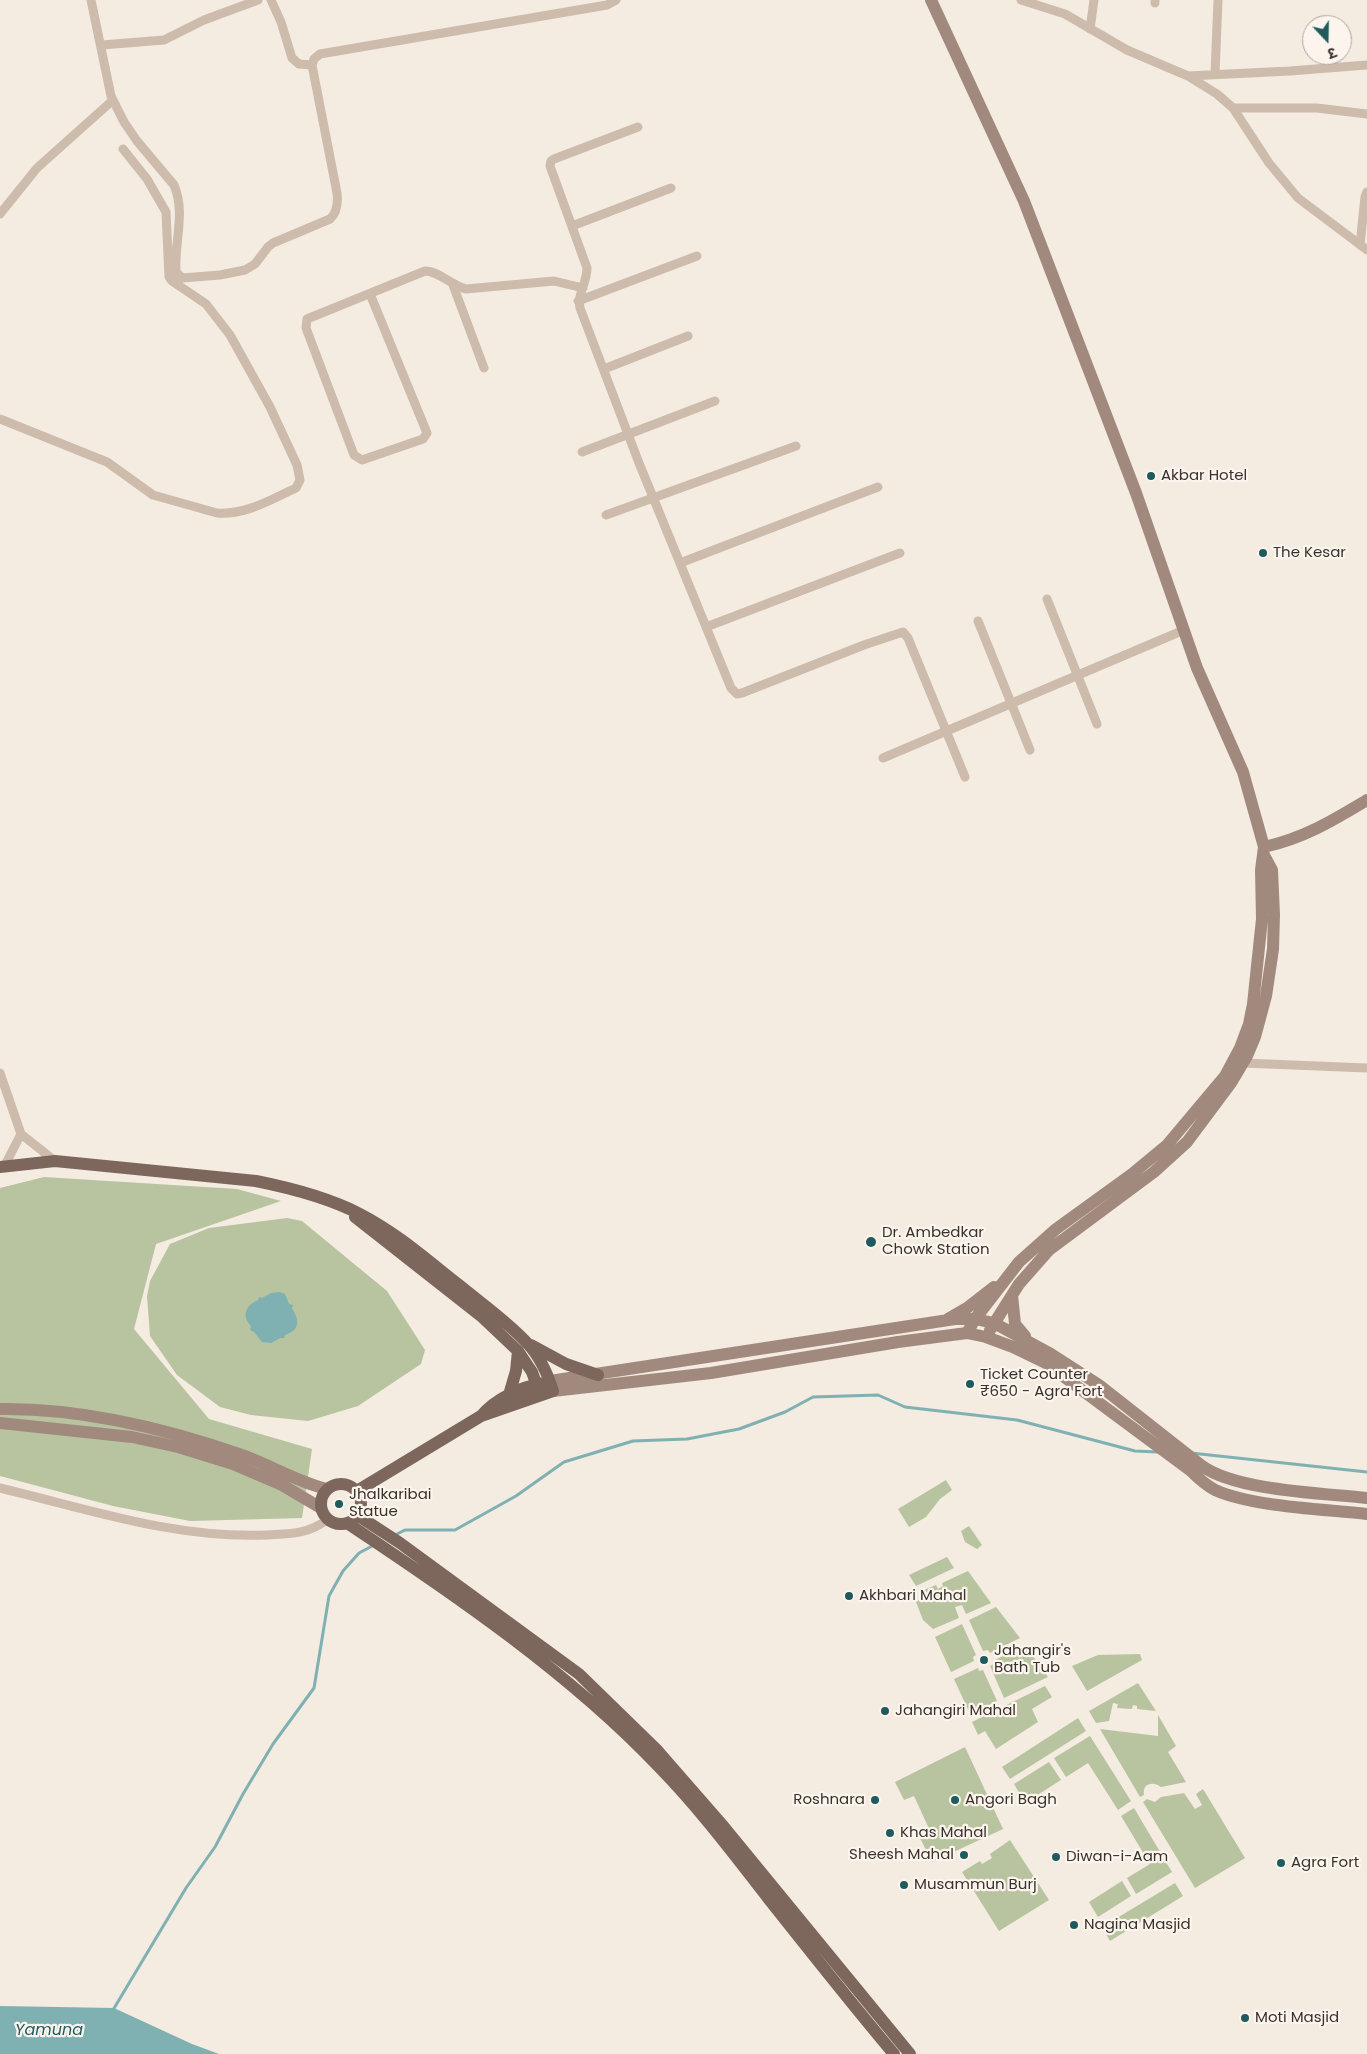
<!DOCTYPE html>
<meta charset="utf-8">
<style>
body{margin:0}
#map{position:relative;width:1367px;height:2054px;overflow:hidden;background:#f4ebe1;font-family:Poppins,"Noto Sans Devanagari",sans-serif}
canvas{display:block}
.north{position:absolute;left:1302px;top:15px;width:50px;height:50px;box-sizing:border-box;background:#fbf5ee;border:1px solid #aea6a0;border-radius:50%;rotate:159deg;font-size:14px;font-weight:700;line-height:20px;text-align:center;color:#3b302b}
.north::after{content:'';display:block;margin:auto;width:18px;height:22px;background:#1f5a5e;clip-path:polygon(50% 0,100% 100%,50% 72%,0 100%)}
</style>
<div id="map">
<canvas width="1367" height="2054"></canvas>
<div class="north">उ</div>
</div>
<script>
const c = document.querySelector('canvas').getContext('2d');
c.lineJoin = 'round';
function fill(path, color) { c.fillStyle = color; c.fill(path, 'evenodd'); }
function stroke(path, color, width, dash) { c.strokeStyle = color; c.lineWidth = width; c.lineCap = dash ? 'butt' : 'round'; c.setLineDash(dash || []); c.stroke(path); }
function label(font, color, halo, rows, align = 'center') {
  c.font = font + ' Poppins,sans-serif'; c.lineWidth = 4.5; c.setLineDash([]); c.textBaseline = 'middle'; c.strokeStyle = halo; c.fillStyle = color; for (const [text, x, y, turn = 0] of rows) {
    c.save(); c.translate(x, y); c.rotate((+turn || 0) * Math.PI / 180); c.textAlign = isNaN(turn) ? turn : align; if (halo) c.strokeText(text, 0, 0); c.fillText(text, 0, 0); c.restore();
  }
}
fill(new Path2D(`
 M44 1177 237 1189 281 1201 156 1244 134 1329 209 1419 312 1449 302 1518 190 1521 113 1506 0 1476V1188Z
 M287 1218 302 1221 387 1291 425 1350 421 1364 358 1406 308 1421 251 1415 220 1407 177 1375 150 1336 147 1296 150 1281 170 1244 209 1228Z
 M946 1480 952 1490 940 1499 926 1517 909 1527 898 1509Z
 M969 1526 982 1545 977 1549 965 1542 961 1531Z
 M947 1557 954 1568 916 1586 909 1575Z
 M968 1571 991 1603 966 1614 962 1605 955 1607 959 1618 933 1629 923 1620 916 1602 921 1599 919 1592 936 1585 938 1589 943 1586 942 1583Z
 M996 1607 1020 1638 990 1653 988 1650 983 1651 969 1620Z
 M962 1624 976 1655 973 1657 974 1661 951 1672 935 1637Z
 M1025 1645 1048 1677 1004 1698 990 1666 994 1664 993 1661Z
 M1140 1654 1142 1660 1087 1691 1072 1666 1098 1655Z
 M978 1668 979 1671 983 1670 997 1701 970 1714 954 1679Z
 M1138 1683 1156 1711 1137 1709V1706L1133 1705 1132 1709 1117 1708 1118 1704 1113 1703 1109 1721 1096 1723 1089 1711Z
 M1045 1686 1052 1697 1032 1709 1038 1722 996 1749 985 1731 978 1735 972 1722Z
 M1158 1715 1176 1746 1168 1752 1186 1782 1161 1787C1153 1781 1142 1783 1144 1795L1140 1797 1100 1729 1158 1736Z
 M1078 1718 1086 1731 1010 1779 1002 1767Z
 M1090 1736 1131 1801 1118 1810 1088 1763 1066 1777 1054 1758Z
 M965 1747 1003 1829 932 1862 920 1838 931 1833 914 1796 904 1800 895 1782Z
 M1049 1762 1061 1780 1025 1803 1014 1784Z
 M1203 1789 1245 1858 1195 1888 1143 1802 1147 1799 1155 1802 1161 1797 1184 1793 1195 1809 1202 1805 1196 1794Z
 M1134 1808 1172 1872 1136 1894 1127 1878 1150 1864 1121 1816Z
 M1010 1840 1049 1900 999 1931 962 1872 980 1861 982 1864 992 1858 990 1854Z
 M1122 1881 1131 1896 1098 1917 1089 1902Z
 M1175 1883 1183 1896 1110 1941 1102 1927Z`), '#b8c4a0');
fill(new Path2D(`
 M280 1292 285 1294 289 1304 293 1305 292 1309C300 1320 300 1330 285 1335L284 1338H280L271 1343 262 1342 254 1332 250 1330 251 1326C241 1316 246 1305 258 1300L259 1297 262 1298 271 1293Z
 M0 2006 114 2008 192 2044 219 2054H0Z`), '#7fb0b2');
stroke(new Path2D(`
 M1191 1453 1367 1472
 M393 1536 405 1530H455L516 1496 564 1462 633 1441 687 1439 739 1429 785 1412 813 1397 878 1395 905 1407 1017 1420 1135 1451 1157 1452
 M113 2010 186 1888 215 1847 243 1794 273 1744 314 1688 329 1596 343 1571 359 1553 374 1545`), '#7fb0b2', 3);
stroke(new Path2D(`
 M91 0 111 96 124 122 137 141 174 185C186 213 174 242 176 272L182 278 220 275 245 270 255 264 268 247 273 243 330 219C337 213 338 202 337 193L312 65 314 59 320 54 607 5 616 0
 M271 0 281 22 292 58 299 64 312 65
 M1021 0 1065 14 1127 50 1188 76 1217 94 1233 108 1269 163 1298 198 1367 250
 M1155 3V0
 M1090 29 1094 0
 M102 45 164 40 204 20 258 0
 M1215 74 1218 0
 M1188 76 1290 71 1367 65
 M1233 108H1317L1367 114
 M638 127 554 159 551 161 550 166 587 268C587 283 577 294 580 308L639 463 731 688 737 694 742 693 864 645 903 632 908 638 965 777
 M0 214 37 168 113 100
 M572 226 671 188
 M1360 245 1365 197 1367 192
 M453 285 484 368
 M370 294 427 433 423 439 362 460 354 455 306 328 307 319 425 271C439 271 452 286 466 289L554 281 583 288
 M578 301 697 256
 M604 369 688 336
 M0 419 107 462 153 495 217 513C246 515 270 500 296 488L300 480 297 465 270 407 230 335 206 304 172 281 169 277 166 212 147 179 123 149
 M582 452 715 401
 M606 515 796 446
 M680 563 878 487
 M1047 599 1097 724
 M978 621 1030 750
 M706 627 900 553
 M883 758 1184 630
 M1243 1063 1367 1068
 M0 1073 21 1134 55 1161
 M5 1165 21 1134
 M0 1488C88 1509 175 1539 267 1535 290 1534 309 1534 328 1519`), '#cdbbac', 9);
stroke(new Path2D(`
 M931 0 1024 201 1136 493 1197 668 1243 772 1264 847 1261 870 1262 919 1253 1004 1249 1024 1240 1048 1225 1076 1167 1145 1132 1174 1056 1229 1019 1262 975 1319 967 1333
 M1264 847C1304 838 1332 821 1367 800
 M1012 1295 1015 1324 1025 1336
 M948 1319 967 1308 994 1287
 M990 1330 1019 1284 1049 1250 1154 1172 1187 1142 1231 1083 1247 1056 1255 1037 1266 996 1273 949 1274 915 1272 870 1264 855
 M550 1381 955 1319H975L994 1323 1051 1354 1099 1385 1202 1466C1237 1491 1323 1493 1367 1498
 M553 1391 711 1373 898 1342 967 1333 986 1337 1013 1347 1044 1362 1191 1471C1198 1478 1206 1485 1215 1490 1253 1507 1324 1509 1367 1514
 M0 1409C79 1408 164 1428 239 1454 269 1464 296 1482 327 1489
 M0 1423 132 1437 178 1447 233 1464 282 1485 321 1508`), '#a18a7d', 12);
stroke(new Path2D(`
 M0 1167 55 1161 256 1181C291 1188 327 1197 360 1214 397 1233 427 1260 459 1285 482 1304 508 1322 528 1344 540 1357 548 1375 553 1391L481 1416 357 1491
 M355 1217 481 1316 518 1351 532 1372 540 1394
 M531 1345 566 1364 598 1375
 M509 1395 516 1371 518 1351
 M481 1416C496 1398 521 1387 544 1383
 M321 1504a20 20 0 1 1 40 0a20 20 0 1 1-40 0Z
 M357 1515 400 1543 579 1674 656 1749 724 1827 910 2054
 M347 1523C454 1594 571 1674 659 1767 699 1808 733 1853 768 1898 810 1951 851 2003 894 2054`), '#7d675c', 12);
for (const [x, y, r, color] of [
 [1151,476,5,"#1f5a5e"],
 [1263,553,5,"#1f5a5e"],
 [871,1242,6,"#1f5a5e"],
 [970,1384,5,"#1f5a5e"],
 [339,1504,5,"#1f5a5e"],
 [849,1596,5,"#1f5a5e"],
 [984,1660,5,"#1f5a5e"],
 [885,1711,5,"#1f5a5e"],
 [875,1800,5,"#1f5a5e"],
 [955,1800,5,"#1f5a5e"],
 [890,1833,5,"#1f5a5e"],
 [964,1855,5,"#1f5a5e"],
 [1056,1857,5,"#1f5a5e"],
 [1281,1863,5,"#1f5a5e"],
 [904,1885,5,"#1f5a5e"],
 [1074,1925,5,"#1f5a5e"],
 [1245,2018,5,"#1f5a5e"]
]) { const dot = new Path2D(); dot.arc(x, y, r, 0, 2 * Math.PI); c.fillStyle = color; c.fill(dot); stroke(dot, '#fbf5ee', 2); }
label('15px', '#3b302b', '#fbf5ee', [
 ["Akbar Hotel",1161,476],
 ["The Kesar",1273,553],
 ["Dr. Ambedkar",882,1233],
 ["Chowk Station",882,1250],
 ["Ticket Counter",980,1375],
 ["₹650 - Agra Fort",980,1392],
 ["Jhalkaribai",349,1495],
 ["Statue",349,1512],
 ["Akhbari Mahal",859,1596],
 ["Jahangir's",994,1651],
 ["Bath Tub",994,1668],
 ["Jahangiri Mahal",895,1711],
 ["Roshnara",865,1800,"right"],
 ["Angori Bagh",965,1800],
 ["Khas Mahal",900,1833],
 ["Sheesh Mahal",954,1855,"right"],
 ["Diwan-i-Aam",1066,1857],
 ["Agra Fort",1291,1863],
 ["Musammun Burj",914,1885],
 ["Nagina Masjid",1084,1925],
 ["Moti Masjid",1255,2018]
], 'left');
label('italic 16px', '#1f5a5e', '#fbf5ee', [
 ["Yamuna",49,2031]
]);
</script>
